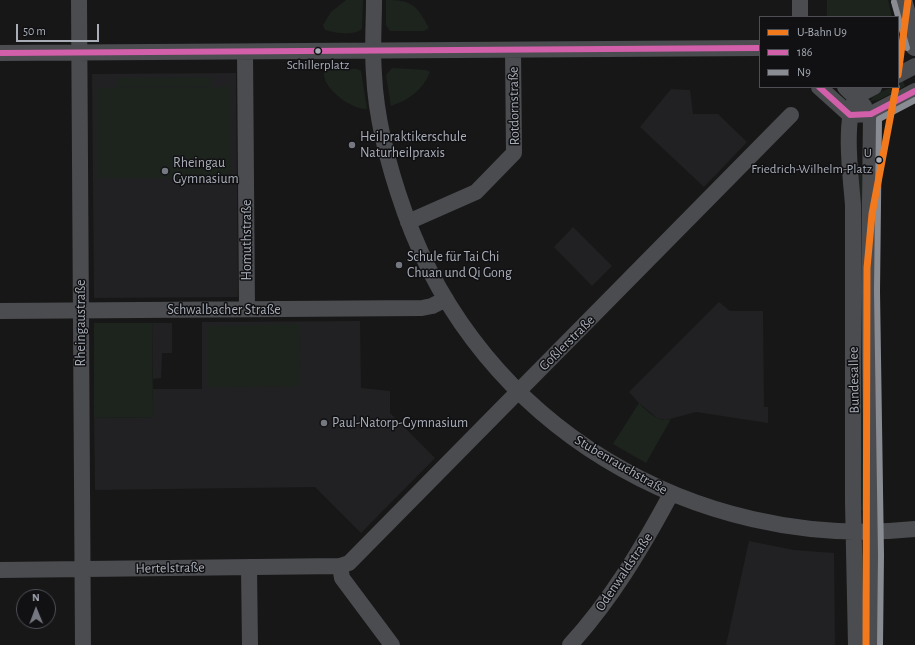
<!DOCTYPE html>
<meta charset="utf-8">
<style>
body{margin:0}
#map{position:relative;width:915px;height:645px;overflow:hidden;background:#171717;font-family:"Alegreya Sans",sans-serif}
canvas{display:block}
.legend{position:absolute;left:759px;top:16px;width:140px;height:72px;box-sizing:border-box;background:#111113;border:1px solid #4d4f55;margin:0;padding:5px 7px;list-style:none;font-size:12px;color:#a8adb8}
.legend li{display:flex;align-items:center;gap:8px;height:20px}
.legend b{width:20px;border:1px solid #4d4f55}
.north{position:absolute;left:16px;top:589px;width:40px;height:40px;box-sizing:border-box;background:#111113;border:1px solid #4d4f55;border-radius:50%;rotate:359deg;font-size:11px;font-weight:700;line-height:16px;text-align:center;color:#a8adb8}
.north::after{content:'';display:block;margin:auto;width:14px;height:18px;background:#757880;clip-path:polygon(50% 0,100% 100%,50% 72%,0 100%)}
.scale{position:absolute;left:16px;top:24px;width:83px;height:18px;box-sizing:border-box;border:2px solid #a8adb8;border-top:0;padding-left:5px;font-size:12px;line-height:14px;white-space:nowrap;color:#a8adb8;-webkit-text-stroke:3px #111113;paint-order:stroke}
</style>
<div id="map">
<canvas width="915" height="645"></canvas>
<ul class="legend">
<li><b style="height:5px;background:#f3791d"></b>U-Bahn U9</li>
<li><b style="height:5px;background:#d25fa9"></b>186</li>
<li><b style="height:5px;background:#8a8c93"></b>N9</li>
</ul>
<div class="north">N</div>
<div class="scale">50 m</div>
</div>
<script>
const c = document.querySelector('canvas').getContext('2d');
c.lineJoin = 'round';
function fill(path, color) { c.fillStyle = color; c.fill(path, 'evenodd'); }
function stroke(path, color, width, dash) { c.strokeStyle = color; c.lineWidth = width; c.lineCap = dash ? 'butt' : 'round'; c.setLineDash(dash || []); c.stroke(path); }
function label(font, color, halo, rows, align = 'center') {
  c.font = font + ' "Alegreya Sans",sans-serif'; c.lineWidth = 3; c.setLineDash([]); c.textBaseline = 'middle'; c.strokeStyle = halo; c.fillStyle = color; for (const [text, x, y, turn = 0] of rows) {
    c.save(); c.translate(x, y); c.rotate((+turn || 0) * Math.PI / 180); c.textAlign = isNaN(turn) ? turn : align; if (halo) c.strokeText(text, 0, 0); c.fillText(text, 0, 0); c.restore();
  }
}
fill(new Path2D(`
 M236 73 238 297 94 298 92 74Z
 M671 89 690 90 693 114H718L747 142 704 187 640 127Z
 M573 227 612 266 592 286 554 247Z
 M719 302 730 311H763L764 407H768V423L696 412 666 420 657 418 639 403 629 392Z
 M360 321 361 388 390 391V413L435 458 361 533 315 487 95 490 94 418 153 417V389H202V322Z
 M152 323H172V353H162L161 378 153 379Z
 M749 541 794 550 834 553 835 645H726Z`), '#212123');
fill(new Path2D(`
 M346 0H363L362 29C354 36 335 33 325 30L323 25 331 12Z
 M386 0C411 0 417 5 429 28L424 31H390L386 25Z
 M827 0H888L892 17H825L827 15Z
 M392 68 426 70 430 72C423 90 409 100 391 106L386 75Z
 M341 69H357L361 71 367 109C352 110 321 88 324 71Z
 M210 77 211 86 117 87V78Z
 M903 81 905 86 879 100 870 101C873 94 890 87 898 87V83Z
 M229 87 230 178H98V88Z
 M860 170 862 172 864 445 867 510H859L857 172Z
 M94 323H152L153 417 94 418Z
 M299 324 300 386 207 387V326Z
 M639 403C648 412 658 423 671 419L646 463 613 444Z
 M859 555H867L866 645H861Z`), '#1d241e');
stroke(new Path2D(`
 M79 0 83 645
 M374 0C374 24 372 50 374 74 376 119 390 171 405 213 480 425 694 552 915 529
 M800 0V17
 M245 52 247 309
 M0 53 760 48
 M898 75 915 66
 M819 87 850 115 871 114 915 91
 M845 87 864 106
 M871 114 869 291 873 555 872 645
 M408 222 476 192 514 153 513 50
 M0 311 422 308 432 306 446 299
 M340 566 342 578 392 645
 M249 567 250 645
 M0 570 340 566 349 563 791 115
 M570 645C611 600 642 548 671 494
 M856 645 853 502V205C851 179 843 120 856 98 859 94 869 90 874 87`), '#4b4c50', 16);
stroke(new Path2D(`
 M902 0 915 46`), '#4d4f52', 20);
stroke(new Path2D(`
 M0 53 760 48
 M819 87 850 115 871 114 915 91`), '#d25fa9', 6);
stroke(new Path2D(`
 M894 2 907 48
 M880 645 881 555 877 291 879 119 915 100`), '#8a8c93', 6);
stroke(new Path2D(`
 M898 75 908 0
 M866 645 867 268 872 214 896 87`), '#f3791d', 7);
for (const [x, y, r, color] of [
 [318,51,3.5,"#a8adb8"],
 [352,145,4,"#757880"],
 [879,160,3.5,"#a8adb8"],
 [165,171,4,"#757880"],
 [399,265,4,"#757880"],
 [324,423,4,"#757880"]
]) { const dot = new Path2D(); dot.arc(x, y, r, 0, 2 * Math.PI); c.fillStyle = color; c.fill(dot); stroke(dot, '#111113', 1.5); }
label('13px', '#a8adb8', '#111113', [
 ["Schillerplatz",318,65],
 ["U",872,153,"right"],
 ["Friedrich-Wilhelm-Platz",872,169,"right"]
]);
label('14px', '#a8adb8', '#111113', [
 ["Rotdornstraße",514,106,-91],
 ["Homuthstraße",247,240,-90],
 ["Schwalbacher Straße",224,310],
 ["Rheingaustraße",81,323,-90],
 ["Goßlerstraße",567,343,-45],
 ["Bundesallee",854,380,-91],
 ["Stubenrauchstraße",621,465,30],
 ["Hertelstraße",170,568,-1],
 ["Odenwaldstraße",624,572,-56]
]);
label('14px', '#a8adb8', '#111113', [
 ["Heilpraktikerschule",360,137],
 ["Naturheilpraxis",360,153],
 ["Rheingau",173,163],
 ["Gymnasium",173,179],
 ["Schule für Tai Chi",407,257],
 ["Chuan und Qi Gong",407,273],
 ["Paul-Natorp-Gymnasium",332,423]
], 'left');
</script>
